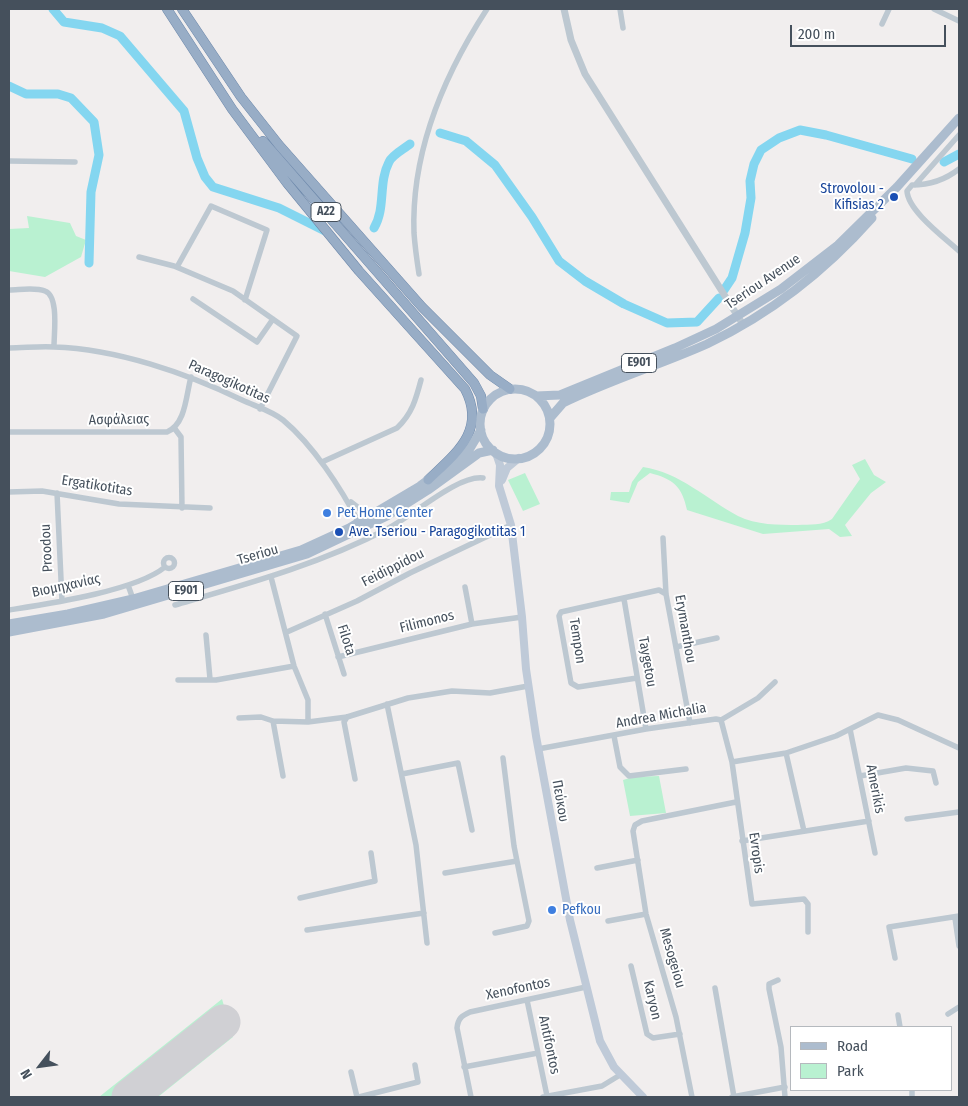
<!DOCTYPE html>
<meta charset="utf-8">
<style>
body{margin:0}
#map{position:relative;width:968px;height:1106px;overflow:hidden;background:#f1eeee;font-family:"Fira Sans Condensed",sans-serif}
canvas{display:block}
.frame{position:absolute;inset:0;border:10px solid #45505c;pointer-events:none}
.legend{position:absolute;left:790px;top:1026px;width:162px;height:65px;box-sizing:border-box;background:#fff;border:1px solid #b5b9be;margin:0;padding:6px 9px;list-style:none;font-size:15px;color:#45505c}
.legend li{display:flex;align-items:center;gap:10px;height:25px}
.legend b{width:25px;border:1px solid #b5b9be}
.north{position:absolute;left:15px;top:1041px;width:50px;height:50px;-webkit-text-stroke:4px #fff;paint-order:stroke;rotate:240deg;font-size:14px;font-weight:700;line-height:20px;text-align:center;color:#45505c}
.north::after{content:'';display:block;margin:auto;width:18px;height:22px;background:#45505c;clip-path:polygon(50% 0,100% 100%,50% 72%,0 100%)}
.scale{position:absolute;left:790px;top:25px;width:156px;height:22px;box-sizing:border-box;border:2px solid #45505c;border-top:0;padding-left:6px;font-size:15px;line-height:18px;white-space:nowrap;color:#45505c;-webkit-text-stroke:4px #fff;paint-order:stroke}
</style>
<div id="map">
<canvas width="968" height="1106"></canvas>
<div class="frame"></div>
<ul class="legend">
<li><b style="height:6px;background:#acbcce"></b>Road</li>
<li><b style="height:14px;background:#b9f1d1"></b>Park</li>
</ul>
<div class="north">N</div>
<div class="scale">200 m</div>
</div>
<script>
const c = document.querySelector('canvas').getContext('2d');
c.lineJoin = 'round';
function fill(path, color) { c.fillStyle = color; c.fill(path, 'evenodd'); }
function stroke(path, color, width, dash) { c.strokeStyle = color; c.lineWidth = width; c.lineCap = dash ? 'butt' : 'round'; c.setLineDash(dash || []); c.stroke(path); }
function label(font, color, halo, rows, align = 'center') {
  c.font = font + ' "Fira Sans Condensed",sans-serif'; c.lineWidth = 4; c.setLineDash([]); c.textBaseline = 'middle'; c.strokeStyle = halo; c.fillStyle = color; for (const [text, x, y, turn = 0] of rows) {
    c.save(); c.translate(x, y); c.rotate((+turn || 0) * Math.PI / 180); c.textAlign = isNaN(turn) ? turn : align; if (halo) c.strokeText(text, 0, 0); c.fillText(text, 0, 0); c.restore();
  }
}
fill(new Path2D(`
 M27 216 70 223 76 236 86 240 81 257 45 277 9 271V229L29 228Z
 M865 459 874 475 886 482 871 493 845 525 852 536 840 537 829 529 763 534 687 510C682 486 673 479 650 473L638 482 629 503 610 500 611 492H629L632 482 643 467C679 472 708 500 738 516 756 525 779 525 798 525 810 524 822 526 832 519L860 479 852 465Z
 M525 473 540 504 523 511 508 480Z
 M659 776 666 813 630 816 623 780 633 777Z
 M222 999 233 1037 158 1097H143L229 1029 222 1010 113 1097H99Z`), '#b9f1d1');
stroke(new Path2D(`
 M53 9 64 22 102 28 120 36 184 111 197 158 205 177 213 187 279 208 327 232
 M9 86 26 94H58L71 98 94 122 99 155 91 192 89 263
 M440 133 466 141 495 165 532 217 559 261 585 281 624 304 667 323 697 322 719 298
 M944 162 959 154
 M374 228C386 208 378 183 389 162 392 155 404 149 410 144
 M724 290 732 278 745 233 751 198 750 181 754 164 761 150 779 138 800 130 826 135 912 159`), '#84d6f0', 9);
stroke(new Path2D(`
 M129 1097 223 1022`), '#d0d0d4', 35);
const trunk = new Path2D(`
 M167 9 232 109 287 183 359 271 465 389C487 431 455 454 428 480
 M182 9 241 97 279 145 422 307 490 375 510 389
 M263 141 474 383 481 396 483 409`);
stroke(trunk, '#6e89ab', 10);
stroke(new Path2D(`
 M620 9 623 28
 M934 9 959 21
 M882 24 889 9
 M9 161 75 162
 M959 169C945 180 929 185 912 185L907 191C908 211 945 238 959 251
 M915 185 959 135
 M139 257 174 266 233 291 297 336 260 409
 M177 267 211 206 267 230 245 300
 M419 274C417 261 415 247 414 233 411 152 444 75 487 9
 M9 290C19 290 35 287 45 291 59 296 54 333 54 346
 M193 299 257 342 273 319
 M9 348C24 348 39 346 54 347 117 349 186 373 242 400 255 406 272 411 283 420 313 445 341 488 359 523
 M175 429 181 437 182 508
 M9 432H167C186 424 186 395 191 377
 M322 462 397 428C412 414 416 399 421 380
 M9 492 42 491 119 504 210 508
 M57 493 62 601
 M351 502 369 516
 M663 538 666 594 690 723
 M163.5 563a5.5 5.5 0 1 1 11 0a5.5 5.5 0 1 1-11 0Z
 M271 577 294 666 308 700V722
 M128 585 133 599
 M465 587 472 624
 M624 599 646 729
 M175 605C247 584 320 564 387 529 413 516 457 475 483 478
 M9 610C47 604 136 591 165 567
 M325 614 344 674
 M287 632 357 601 410 573 511 525
 M206 635 210 679
 M676 647 717 638
 M338 657 472 624 522 617
 M637 678 578 687 571 683 559 616 561 612 659 590 666 594
 M178 680H216L294 666
 M387 704 416 845 427 943
 M347 717 344 722 355 779
 M239 718 261 717 273 721 308 722 347 717 408 698 452 691 490 693 528 686
 M721 720 732 762 752 904 804 899 808 904V932
 M273 721 283 776
 M850 729 875 853
 M614 736 620 767 629 776 686 769
 M538 749 646 729 716 719 721 720 758 698 775 682
 M786 753 804 831
 M732 762 786 753 836 736 878 715 898 720 959 748
 M402 774 458 763 472 830
 M860 776 906 768 933 771 936 783
 M907 819 959 812
 M742 841 869 821
 M597 868 638 860
 M445 873 517 861
 M300 898 375 881 371 853
 M955 918 959 946
 M608 921 646 914
 M307 930 424 913
 M495 933 527 926 529 921 514 846 503 758
 M895 958 889 927 959 916
 M631 966 647 1034 653 1038 680 1034
 M778 980 769 984V989L781 1047 785 1097
 M715 988 734 1097
 M527 1000 547 1096
 M948 1014 959 1007
 M898 1015 900 1027
 M464 1067 538 1053
 M351 1072 357 1097
 M912 1090V1097
 M359 1097 418 1082 415 1065
 M471 1097 457 1028C458 1019 461 1016 470 1012L586 987
 M543 1097 602 1086 620 1075
 M692 1097 676 1017 646 914 633 831 635 825 642 821 736 802
 M732 1097 785 1087`), '#bdc8d1', 5.5);
stroke(new Path2D(`
 M564 9 571 40 585 74 742 323`), '#bdc8d1', 7);
stroke(new Path2D(`
 M496 453 500 465 499 486 511 525 522 617 526 669 536 736 570 920 600 1041 614 1067 643 1097
 M502 480 507 468 519 458`), '#bfcad8', 8);
stroke(new Path2D(`
 M480 424a35 35 0 1 1 70 0a35 35 0 1 1-70 0Z
 M536 396 560 395 675 348 716 329 781 289 838 245 897 187 959 118
 M550 418 563 403C610 380 660 365 707 344 770 314 826 270 872 218
 M9 624 68 614 133 599 301 550 349 528 420 486 469 450 481 430
 M9 632 104 614 307 554 387 516 428 490 479 453 493 450`), '#acbcce', 9);
stroke(trunk, '#98adc6', 9);
for (const [x, y, r, color] of [
 [894,197,5,"#1a4fb4"],
 [327,513,5,"#3f7fe0"],
 [339,532,5,"#1a4fb4"],
 [552,910,5,"#3f7fe0"]
]) { const dot = new Path2D(); dot.arc(x, y, r, 0, 2 * Math.PI); c.fillStyle = color; c.fill(dot); stroke(dot, '#fff', 2); }
for (const [x, y, w] of [
 [326,212,30],
 [639,363,35],
 [186,591,35]
]) { const box = new Path2D(); box.roundRect(x - w / 2, y - 9.5, w, 19, 4); c.fillStyle = '#fff'; c.fill(box); stroke(box, '#45505c', 1); }
label('bold 12px', '#45505c', null, [
 ["A22",326,212],
 ["E901",639,363],
 ["E901",186,591]
]);
label('14px', '#164399', '#fff', [
 ["Strovolou -",884,189],
 ["Kifisias 2",884,205],
 ["Ave. Tseriou - Paragogikotitas 1",349,532,"left"]
], 'right');
label('14px', '#45505c', '#fff', [
 ["Tseriou Avenue",763,282,-34],
 ["Paragogikotitas",229,382,24],
 ["Ασφάλειας",119,420,-1],
 ["Ergatikotitas",97,486,9],
 ["Proodou",47,548,-93],
 ["Tseriou",258,555,-16],
 ["Feidippidou",393,568,-27],
 ["Βιομηχανίας",66,586,-12],
 ["Filimonos",427,622,-14],
 ["Erymanthou",685,629,80],
 ["Filota",346,640,72],
 ["Tempon",577,641,81],
 ["Taygetou",647,662,80],
 ["Andrea Michalia",661,716,-10],
 ["Amerikis",875,789,79],
 ["Πεύκου",560,801,80],
 ["Evropis",756,853,82],
 ["Mesogeiou",672,958,74],
 ["Xenofontos",518,989,-12],
 ["Karyon",652,1000,77],
 ["Antifontos",549,1045,78]
]);
label('14px', '#366cbe', '#fff', [
 ["Pet Home Center",337,513],
 ["Pefkou",562,910]
], 'left');
</script>
